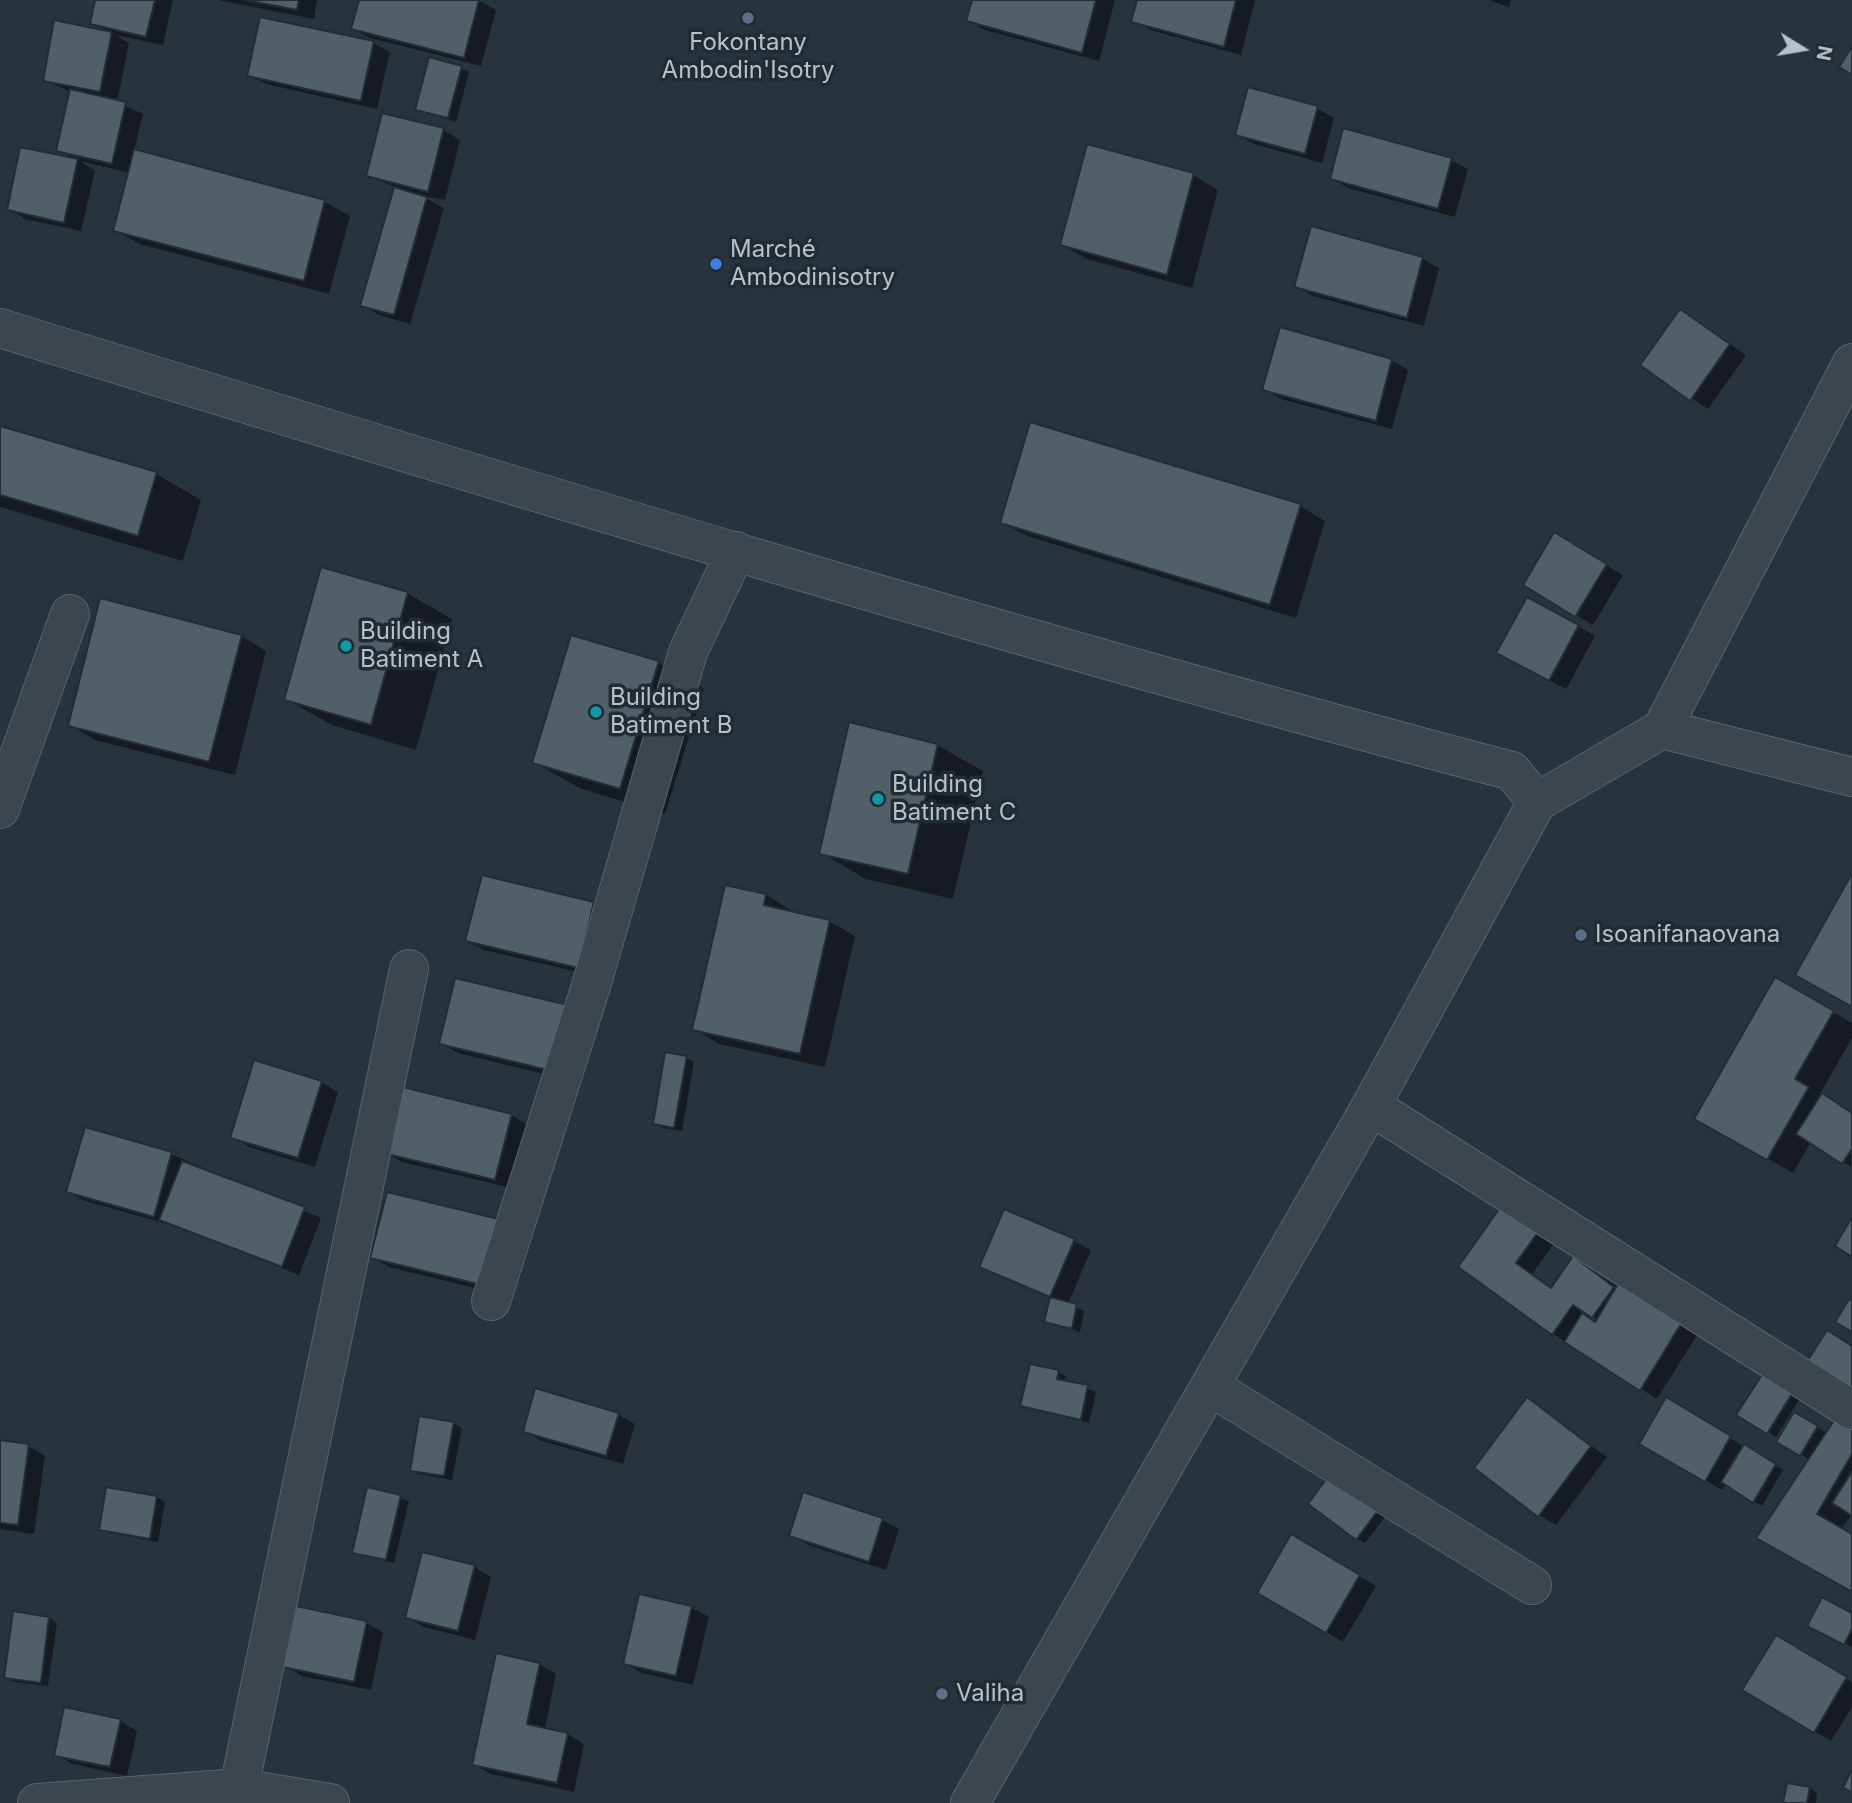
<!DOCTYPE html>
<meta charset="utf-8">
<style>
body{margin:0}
#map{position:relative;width:1852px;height:1803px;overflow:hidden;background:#28343d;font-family:Inter,sans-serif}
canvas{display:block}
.north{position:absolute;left:1768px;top:14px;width:70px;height:70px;-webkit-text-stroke:5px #202b33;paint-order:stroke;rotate:101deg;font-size:19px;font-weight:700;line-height:28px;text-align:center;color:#b8c1c8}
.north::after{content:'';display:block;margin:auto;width:24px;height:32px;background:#b8c1c8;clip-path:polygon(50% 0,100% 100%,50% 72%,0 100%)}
</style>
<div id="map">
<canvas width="1852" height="1803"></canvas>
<div class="north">N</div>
</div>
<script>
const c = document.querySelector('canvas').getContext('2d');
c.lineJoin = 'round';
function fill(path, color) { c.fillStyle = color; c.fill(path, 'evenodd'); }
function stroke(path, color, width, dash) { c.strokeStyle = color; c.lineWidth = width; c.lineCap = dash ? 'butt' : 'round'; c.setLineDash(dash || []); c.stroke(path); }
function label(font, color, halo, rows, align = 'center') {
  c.font = font + ' Inter,sans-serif'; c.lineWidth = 7; c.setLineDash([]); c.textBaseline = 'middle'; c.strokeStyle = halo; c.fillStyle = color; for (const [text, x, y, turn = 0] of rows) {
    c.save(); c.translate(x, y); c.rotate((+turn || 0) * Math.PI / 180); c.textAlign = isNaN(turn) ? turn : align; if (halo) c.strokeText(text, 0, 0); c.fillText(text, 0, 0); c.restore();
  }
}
fill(new Path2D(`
 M97 0H173L163 45 115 35 129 43 117 102 143 114 134 151 325 202 350 216 329 294 140 244 115 230 130 173 80 161 95 171 81 231 25 219 9 209 74 159 58 150 71 92 44 80 106 31 92 23Z
 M218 0H317L314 19Z
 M361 0H478L496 10 481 66 370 38 353 29Z
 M974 0H1115L1099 61 985 30 968 21Z
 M1139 0H1255L1241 55 1150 30 1133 21Z
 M1489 0H1511L1509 7Z
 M373 43 390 52 377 109 266 84 249 75Z
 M461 68 469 72 456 122 417 109Z
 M1317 108 1334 118 1322 163 1254 144 1237 134Z
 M443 130 460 140 445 200 422 196 444 208 410 324 379 315 362 305 396 188 368 175Z
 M1451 160 1468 169 1455 217 1348 188 1332 178Z
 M1193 175 1218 190 1192 288 1087 259 1062 245Z
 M1312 229 1423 259 1439 268 1424 326 1313 296 1296 286Z
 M1680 311 1746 355 1708 409 1643 365Z
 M1391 360 1408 370 1392 429 1281 399 1265 389Z
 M0 428 156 474 201 500 183 561 0 507Z
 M1300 506 1325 521 1296 618 1027 536 1002 522Z
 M1555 535 1623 575 1593 625 1525 585Z
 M407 593 452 619 416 750 332 725 286 699Z
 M1578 626 1595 636 1566 689 1515 662Z
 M241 636 266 651 235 775 95 740 70 725Z
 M658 663 704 689 665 814 579 788 534 762Z
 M937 745 983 771 953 899 866 879 821 853Z
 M726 887 766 895 791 910 790 913 829 921 855 936 825 1067 719 1044 694 1029Z
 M593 903 610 913 595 976 484 950 467 940Z
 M1776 980 1852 1023V1038L1820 1094 1852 1114 1851 1167 1811 1142 1793 1173 1697 1118Z
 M567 1007 569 1080 458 1053 441 1043Z
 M686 1058 694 1062 682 1131 663 1128 655 1124Z
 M321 1082 338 1092 315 1167 249 1147 232 1137Z
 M511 1115 528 1125 512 1188 402 1162 385 1152Z
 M171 1154 321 1218 299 1275 171 1225 85 1201 68 1192Z
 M388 1194 499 1294 389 1267 372 1257Z
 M1503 1207 1555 1242 1532 1274 1552 1289 1573 1259 1697 1335 1657 1399 1553 1334 1461 1266ZM1590 1315 1598 1320 1596 1323 1587 1318Z
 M1074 1241 1091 1250 1068 1304 1084 1311 1080 1332 1046 1322 1052 1299 981 1266Z
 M1767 1369 1804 1392 1776 1437 1739 1414Z
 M1058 1372 1066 1376 1065 1382 1096 1392 1089 1423 1022 1406Z
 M1527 1400 1607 1457 1556 1525 1539 1515Z
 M1667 1400 1783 1470 1762 1506 1726 1484 1722 1490 1642 1443Z
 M1795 1414 1827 1433 1852 1427V1514L1841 1529 1852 1536V1591L1758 1538 1810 1460 1779 1441Z
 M618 1415 635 1424 623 1464 542 1441 525 1431Z
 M454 1423 462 1428 452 1480 419 1474 411 1470Z
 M0 1442 28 1446 45 1456 34 1534 0 1529Z
 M1333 1473 1387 1514 1365 1543 1357 1539Z
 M368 1489 409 1501 394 1563 354 1552Z
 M157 1497 165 1502 158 1542 109 1533 101 1529Z
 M882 1520 899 1529 886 1570 808 1545 791 1535Z
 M1291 1536 1376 1586 1343 1642 1259 1592Z
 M474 1567 491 1577 475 1640 424 1627 407 1617Z
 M641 1596 692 1608 709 1617 693 1685 642 1673 625 1664Z
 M1852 1615V1647L1809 1625Z
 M49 1618 57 1623 48 1686 14 1682 6 1677Z
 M366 1623 383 1632 371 1690 302 1676 285 1666Z
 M1776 1637 1852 1682V1707L1831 1741 1745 1690Z
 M539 1664 556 1674 545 1729 568 1734 584 1744 574 1792 491 1774 474 1764Z
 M120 1721 137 1731 127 1776 73 1764 56 1755Z
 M1809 1788 1817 1793 1816 1803H1785Z`), '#0007');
const building = new Path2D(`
 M95 0H155L146 37 90 24Z
 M245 0H299L297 10Z
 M359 0H479L464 58 351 29Z
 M972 0H1096L1082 53 966 21Z
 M1137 0H1236L1224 47 1131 22Z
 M260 17 374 41 361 101 247 76Z
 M54 20 112 32 100 92 43 81Z
 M1852 46V75L1839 67Z
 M429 57 462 66 448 118 415 110Z
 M1248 87 1318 106 1305 154 1235 135Z
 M70 89 126 102 112 164 56 151Z
 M382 113 444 128 428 192 366 176Z
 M1343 128 1452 158 1438 209 1330 179Z
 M1087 144 1194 173 1167 275 1060 245Z
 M20 147 78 159 64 223 7 210Z
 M134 149 325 200 304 281 113 231Z
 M394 187 427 197 394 315 360 306Z
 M1311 226 1423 257 1407 318 1294 287Z
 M1680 309 1730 344 1690 401 1640 365Z
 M1280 327 1392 359 1376 421 1262 390Z
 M1030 422 1301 504 1270 605 1000 523Z
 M0 426 157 472 138 536 0 495Z
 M1554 532 1607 564 1575 617 1523 585Z
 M321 567 408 592 371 725 284 700Z
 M1527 597 1579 625 1549 681 1496 653Z
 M100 598 242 635 209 762 68 726Z
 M571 635 659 661 620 789 532 763Z
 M849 722 938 744 908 874 819 854Z
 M482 875 594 902 578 968 465 941Z
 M1851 875H1852V1007L1795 975Z
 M725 885 766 894 764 905 830 920 800 1054 692 1030Z
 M1775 977 1834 1011 1795 1079 1809 1087 1767 1160 1694 1119Z
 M455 978 568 1005 552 1071 439 1044Z
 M665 1052 687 1056 674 1128 653 1124Z
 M254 1060 322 1081 298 1158 230 1138Z
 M399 1086 512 1114 495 1180 383 1153Z
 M1822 1093 1852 1113V1149L1842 1164 1796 1134Z
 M85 1127 172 1152 154 1217 66 1192Z
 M182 1161 305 1207 282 1267 159 1220Z
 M387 1192 499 1219 482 1285 370 1258Z
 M1502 1205 1539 1231 1516 1263 1551 1288 1573 1256 1614 1287 1592 1318 1573 1305 1552 1335 1458 1267Z
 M1004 1209 1075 1239 1050 1297 979 1267Z
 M1852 1217V1257L1835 1246Z
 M1618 1284 1681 1324 1640 1391 1564 1342 1582 1313 1595 1322Z
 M1050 1297 1077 1304 1072 1329 1044 1322Z
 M1849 1299 1852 1301V1332L1835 1322Z
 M1827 1330 1852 1346V1401L1799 1374Z
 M1030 1364 1059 1370 1057 1379 1088 1385 1081 1420 1020 1406Z
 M1767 1367 1797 1386 1767 1434 1736 1415Z
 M535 1388 619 1413 606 1456 523 1432Z
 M1527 1397 1591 1446 1538 1517 1474 1468Z
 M1666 1397 1731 1436 1705 1482 1639 1444Z
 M1794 1412 1818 1426 1800 1456 1776 1442Z
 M419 1416 454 1422 444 1476 410 1471Z
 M1837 1416 1852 1426V1454L1817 1514 1852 1534V1592L1756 1538Z
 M0 1440 29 1444 18 1525 0 1523Z
 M1744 1444 1776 1464 1753 1503 1721 1482Z
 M1332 1471 1380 1508 1356 1540 1308 1504Z
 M1852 1471V1516L1832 1503Z
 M106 1487 157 1496 150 1539 99 1530Z
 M367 1487 401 1495 386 1560 352 1553Z
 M803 1492 883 1518 869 1562 789 1536Z
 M1291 1534 1360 1575 1326 1633 1257 1593Z
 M422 1552 475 1565 458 1631 405 1618Z
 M639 1594 692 1606 676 1676 623 1664Z
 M1822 1597 1852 1613V1629L1844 1645 1807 1626Z
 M296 1606 367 1621 354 1682 283 1667Z
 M13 1611 49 1617 41 1683 4 1678Z
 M1776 1635 1847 1677 1814 1733 1742 1690Z
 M496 1653 540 1663 527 1724 568 1733 557 1783 472 1765Z
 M64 1707 121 1719 110 1767 54 1756Z
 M1852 1769V1792L1843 1788Z
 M1787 1783 1810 1787 1807 1803H1783Z`);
fill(building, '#515f68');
stroke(building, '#222d35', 2);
const minor = new Path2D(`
 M0 328C502 483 1004 637 1512 771L1537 802
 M1662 729 1852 777
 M0 809 70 614
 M1371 1106 1852 1410
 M491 1301 591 986 688 652 736 551
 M1211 1387 1532 1585
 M239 1788 409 969
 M37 1803 239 1788 330 1803
 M970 1803 1371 1106 1537 802 1662 729 1852 363`);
stroke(minor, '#59646b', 40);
stroke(minor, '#3b464e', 38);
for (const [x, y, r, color] of [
 [748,18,7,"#5c6f8a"],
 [716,264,7,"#3f7fe0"],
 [346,646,7,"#0f9aa8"],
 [596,712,7,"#0f9aa8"],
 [878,799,7,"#0f9aa8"],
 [1581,935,7,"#5c6f8a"],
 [942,1694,7,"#5c6f8a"]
]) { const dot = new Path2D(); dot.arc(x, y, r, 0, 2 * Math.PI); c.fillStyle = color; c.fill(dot); stroke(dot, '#202b33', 2.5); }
label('24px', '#b8c1c8', '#202b33', [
 ["Fokontany",748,43,"center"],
 ["Ambodin'Isotry",748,71,"center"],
 ["Marché",730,250],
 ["Ambodinisotry",730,278],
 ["Building",360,632],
 ["Batiment A",360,660],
 ["Building",610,698],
 ["Batiment B",610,726],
 ["Building",892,785],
 ["Batiment C",892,813],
 ["Isoanifanaovana",1595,935],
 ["Valiha",956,1694]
], 'left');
</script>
